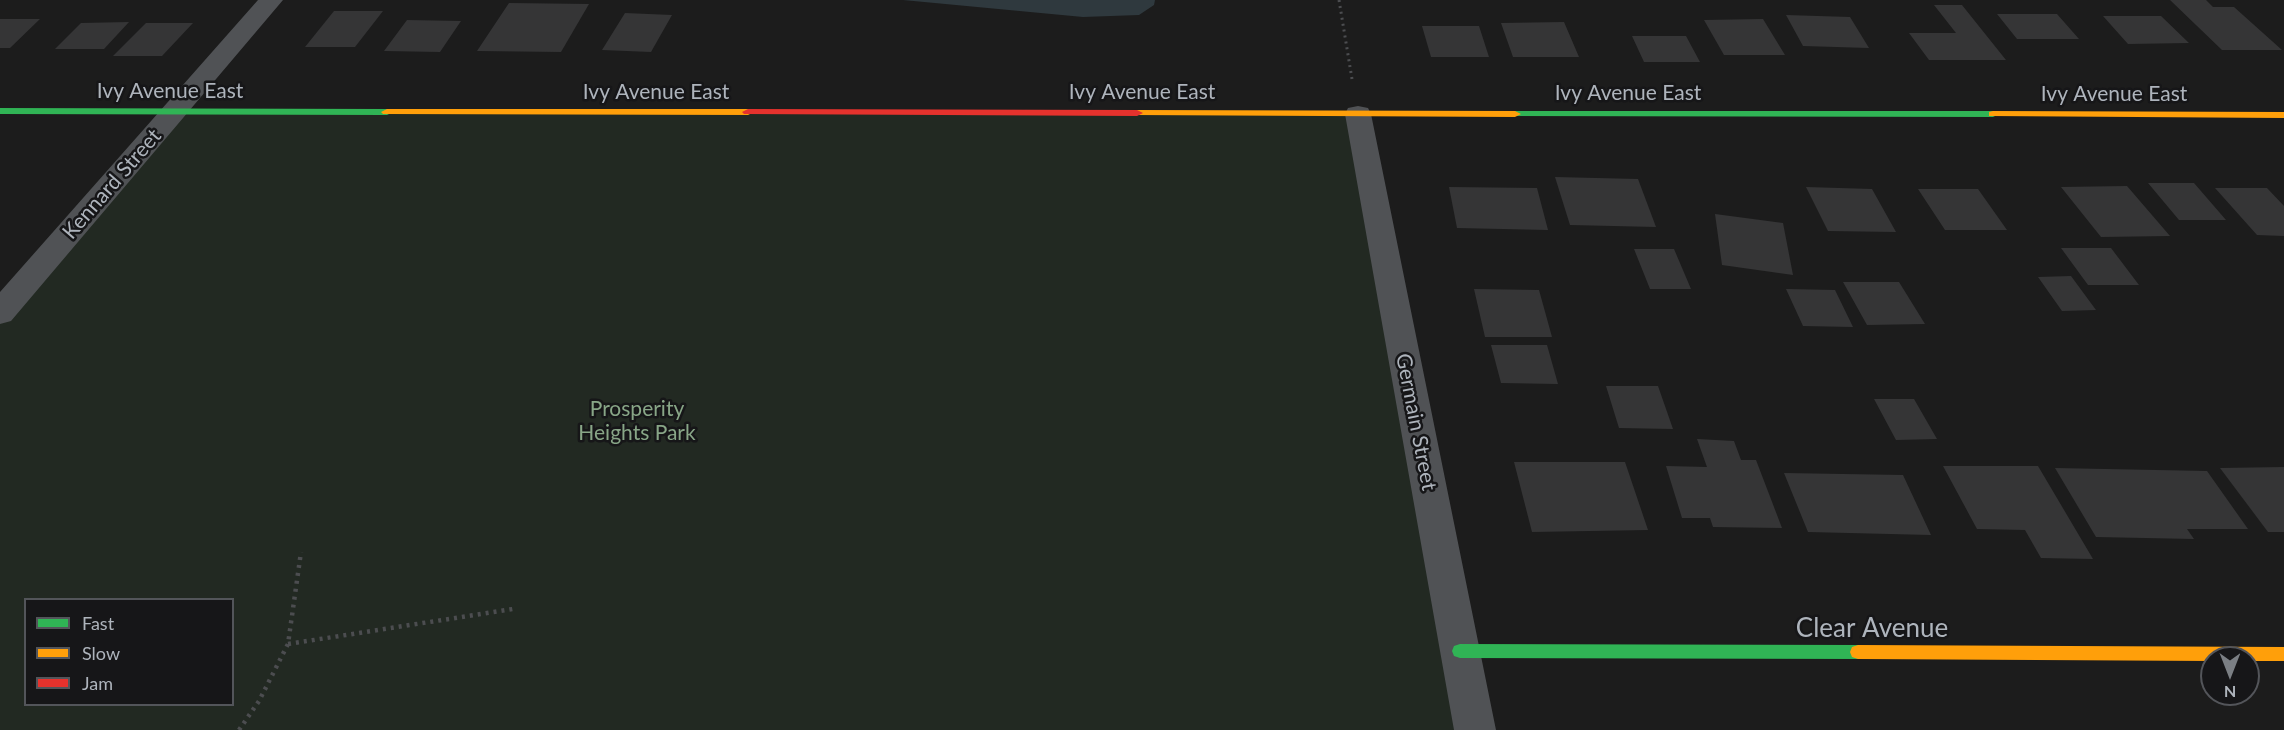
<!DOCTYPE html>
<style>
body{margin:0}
#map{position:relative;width:2284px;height:730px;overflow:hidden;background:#1c1c1c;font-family:Lato,sans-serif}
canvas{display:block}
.legend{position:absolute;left:24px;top:598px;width:210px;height:108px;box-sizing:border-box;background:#161618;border:2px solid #53555a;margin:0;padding:8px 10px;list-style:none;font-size:18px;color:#aeb4bc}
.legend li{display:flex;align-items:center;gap:12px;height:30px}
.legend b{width:30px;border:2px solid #53555a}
.north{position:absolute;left:2200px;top:646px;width:60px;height:60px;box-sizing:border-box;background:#161618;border:2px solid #53555a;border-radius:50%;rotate:180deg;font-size:16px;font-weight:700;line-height:24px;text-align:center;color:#aeb4bc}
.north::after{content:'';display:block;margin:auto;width:21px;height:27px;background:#7b7f84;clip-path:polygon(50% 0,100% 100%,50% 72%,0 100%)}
</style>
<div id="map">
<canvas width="2284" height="730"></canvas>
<ul class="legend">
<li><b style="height:8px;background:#30b455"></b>Fast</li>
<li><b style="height:8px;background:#ff9f0a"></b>Slow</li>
<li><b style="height:8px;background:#e5322d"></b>Jam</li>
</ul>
<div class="north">N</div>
</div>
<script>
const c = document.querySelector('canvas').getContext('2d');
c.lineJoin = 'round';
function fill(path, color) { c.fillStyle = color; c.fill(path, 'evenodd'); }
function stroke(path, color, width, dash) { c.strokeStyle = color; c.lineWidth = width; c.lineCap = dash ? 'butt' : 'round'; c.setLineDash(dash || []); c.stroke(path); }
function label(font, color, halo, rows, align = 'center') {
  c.font = font + ' Lato,sans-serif'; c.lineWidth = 5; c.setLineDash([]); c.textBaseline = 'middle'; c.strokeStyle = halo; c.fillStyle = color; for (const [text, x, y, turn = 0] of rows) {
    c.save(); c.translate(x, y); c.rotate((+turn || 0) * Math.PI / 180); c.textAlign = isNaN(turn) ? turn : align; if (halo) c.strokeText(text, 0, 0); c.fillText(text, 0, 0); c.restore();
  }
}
fill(new Path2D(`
 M174 112 1358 114 1475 730H0V314ZM26 600H232V704H26Z`), '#222922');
fill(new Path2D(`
 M903 0H1155L1154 5 1139 15 1083 17Z`), '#2f393e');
fill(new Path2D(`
 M2170 0H2206L2213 7H2234L2282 50H2222Z
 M509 3 589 4 561 52 477 51Z
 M1934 5H1962L2006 60H1929L1909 33H1956Z
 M334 11H383L355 47H305Z
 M625 13 672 15 651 52 602 50Z
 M1997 14H2057L2079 39H2017Z
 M1786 15 1850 17 1869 48 1803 46Z
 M2103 16H2161L2189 43 2128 44Z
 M0 19H40L10 48H0Z
 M1763 19 1785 55H1724L1704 20Z
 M407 20 461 21 440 52 384 51Z
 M129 22 104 49H55L81 23Z
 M1564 22 1579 57H1513L1501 23Z
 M146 23H193L162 56H113Z
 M1422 26H1479L1489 57H1431Z
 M1632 36H1686L1700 62H1644Z
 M1555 177 1638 179 1656 227 1570 225Z
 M2148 183H2194L2226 220H2179Z
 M2127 186 2170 236 2101 237 2061 187Z
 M1449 187 1537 188 1548 230 1457 228Z
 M1806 187 1872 189 1896 232 1828 231Z
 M2215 188H2267L2284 206V236L2257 235Z
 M1918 189H1978L2007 230H1945Z
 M1715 214 1783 223 1793 275 1722 265Z
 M2061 248H2111L2139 285H2088Z
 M1634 249H1674L1691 289H1650Z
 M2071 276 2096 310 2062 311 2038 277Z
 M1843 282H1899L1925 324 1867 325Z
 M1474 289 1539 290 1552 337H1485Z
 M1786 289 1835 290 1853 327 1803 326Z
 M1491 345H1547L1558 384 1501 383Z
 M1606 386H1658L1673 429 1619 428Z
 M1874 399H1914L1937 439 1896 440Z
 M1697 439 1734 441 1741 460H1756L1782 528 1713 527 1710 518H1682L1666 466 1707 467Z
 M1514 462H1625L1648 530 1532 532Z
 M1943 466H2038L2093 559 2041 558 2025 530 1977 529Z
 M2284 467V532H2268L2220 468Z
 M2055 468 2207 471 2248 529H2187L2194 539 2096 537Z
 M1784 473 1903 475 1931 535 1808 532Z`), '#353536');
stroke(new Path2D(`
 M1339 0 1352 79`), '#4c4d50', 3, [2, 4]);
stroke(new Path2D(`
 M288 644 513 609
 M239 730 259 701 288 644 301 552`), '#4c4d50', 4.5, [3, 5]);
fill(new Path2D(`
 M258 0H283L11 321 0 324V292Z
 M1358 106 1368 108 1371 114 1496 730H1454L1345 114 1348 108Z`), '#505255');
fill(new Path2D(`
 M0 108 387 109 393 112 387 115 0 114Z
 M1515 111H1993L1999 114 1993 117 1511 116 1509 114Z
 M1460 644 1858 645 1864 647 1866 652 1864 657 1858 659 1460 658 1454 656 1452 651 1454 646Z`), '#30b455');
fill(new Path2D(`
 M387 109H748L754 112 748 115 383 114 381 112Z
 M1137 110 1515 111 1521 114 1515 117 1133 115 1131 113Z
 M1993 111 2284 112V118L1989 116V112Z
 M1858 645 2284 647V661H2248V658H2212V661L1858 659 1852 657 1850 652 1852 647Z`), '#ff9f0a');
fill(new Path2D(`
 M748 109 1137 110 1143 113 1137 116 744 114 742 112Z`), '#e5322d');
label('21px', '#aeb4bc', '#161618', [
 ["Ivy Avenue East",170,91],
 ["Ivy Avenue East",656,92],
 ["Ivy Avenue East",1142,92],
 ["Ivy Avenue East",1628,93],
 ["Ivy Avenue East",2114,94],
 ["Kennard Street",112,184,-49],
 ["Germain Street",1416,422,79]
]);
label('21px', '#88a687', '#161618', [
 ["Prosperity",637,409],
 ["Heights Park",637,433]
]);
label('26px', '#aeb4bc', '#161618', [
 ["Clear Avenue",1872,629]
]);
</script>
